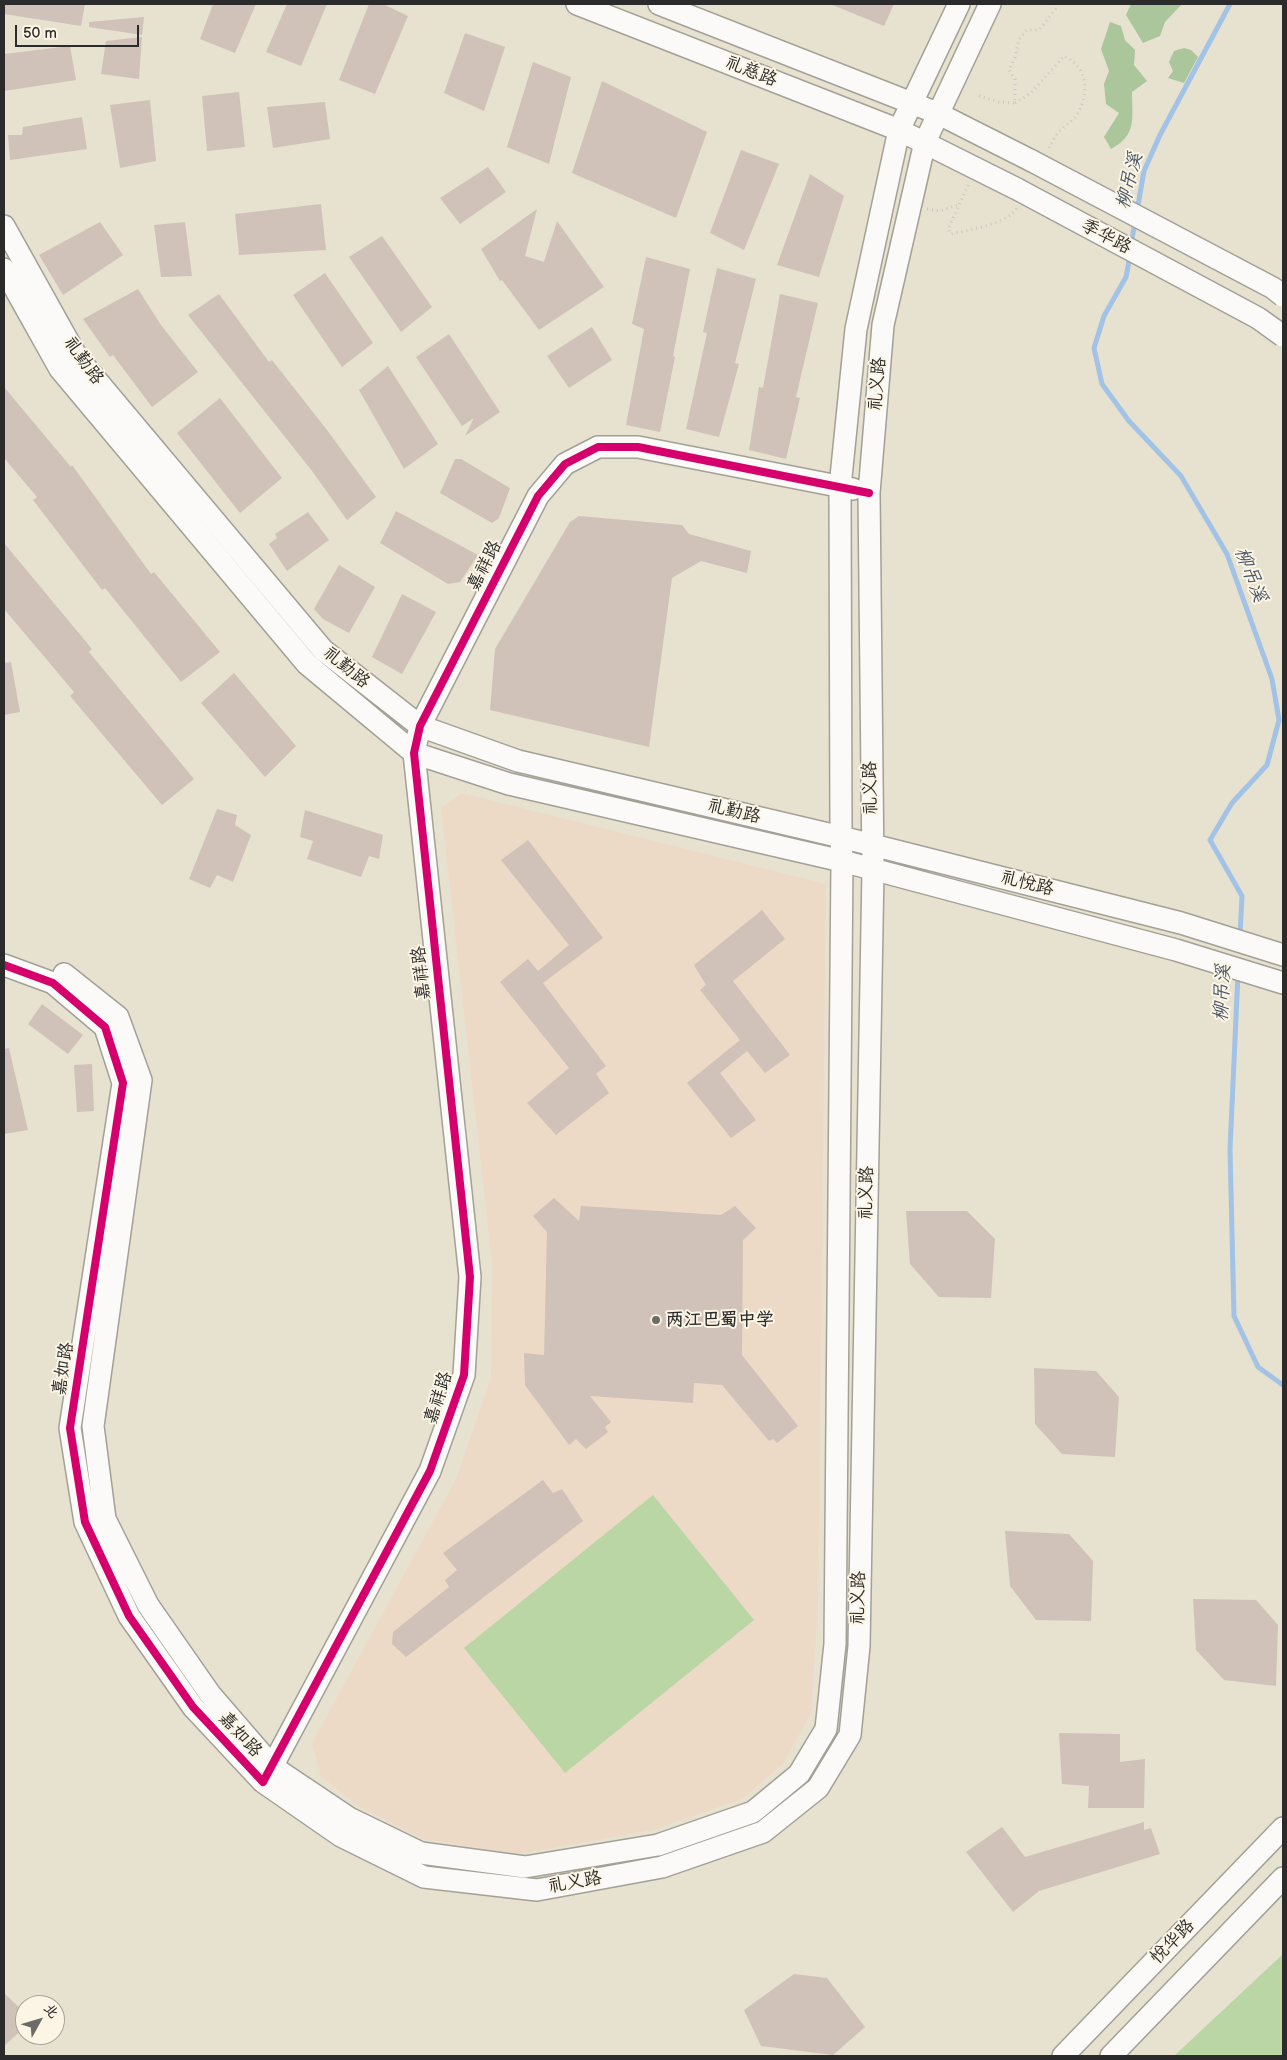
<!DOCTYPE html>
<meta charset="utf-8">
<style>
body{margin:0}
#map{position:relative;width:1287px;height:2060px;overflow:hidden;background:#e7e1d0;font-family:"Balsamiq Sans","LXGW WenKai TC",sans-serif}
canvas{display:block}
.frame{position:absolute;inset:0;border:5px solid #2b2b2b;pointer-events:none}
.north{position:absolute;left:15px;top:1995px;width:50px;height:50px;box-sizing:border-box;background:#fcf5e5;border:1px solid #a8a49b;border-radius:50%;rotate:51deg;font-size:14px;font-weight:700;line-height:20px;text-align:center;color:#2b2b2b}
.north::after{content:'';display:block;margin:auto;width:18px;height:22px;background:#6d6b65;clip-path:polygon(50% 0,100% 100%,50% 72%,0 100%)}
.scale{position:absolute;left:15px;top:25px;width:124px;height:22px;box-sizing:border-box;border:2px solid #2b2b2b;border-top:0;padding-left:6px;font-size:15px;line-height:18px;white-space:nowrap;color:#2b2b2b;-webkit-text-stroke:4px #fcf5e5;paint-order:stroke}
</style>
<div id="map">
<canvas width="1287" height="2060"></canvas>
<div class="frame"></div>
<div class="north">北</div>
<div class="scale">50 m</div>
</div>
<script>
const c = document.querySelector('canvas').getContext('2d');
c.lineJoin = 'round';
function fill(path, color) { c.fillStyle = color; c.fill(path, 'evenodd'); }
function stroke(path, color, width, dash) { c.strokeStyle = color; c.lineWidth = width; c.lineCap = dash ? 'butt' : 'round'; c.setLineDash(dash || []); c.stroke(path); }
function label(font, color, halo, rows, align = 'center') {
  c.font = font + ' "Balsamiq Sans","LXGW WenKai TC",sans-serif'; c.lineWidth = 4; c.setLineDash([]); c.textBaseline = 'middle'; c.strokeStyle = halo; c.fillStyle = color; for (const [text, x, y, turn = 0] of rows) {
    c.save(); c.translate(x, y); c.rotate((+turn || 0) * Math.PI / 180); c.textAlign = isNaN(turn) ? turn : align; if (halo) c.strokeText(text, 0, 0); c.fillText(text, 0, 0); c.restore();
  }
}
fill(new Path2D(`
 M461 793 826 884 818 1607 811 1713 783 1764 742 1799 652 1830 519 1854 423 1839 357 1805 321 1776 312 1743 456 1479 491 1378 492 1262 441 809Z`), '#eddac6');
fill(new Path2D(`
 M653 1495 754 1620 565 1773 464 1648Z
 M1283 1954V2056H1174Z`), '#bad6a4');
fill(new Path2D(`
 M1131 4H1182L1165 22 1160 36 1143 43 1126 15Z
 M1110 22 1121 26 1125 40 1135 50 1134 65 1147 81 1132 92C1132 119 1137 135 1111 149L1104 137 1119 113 1106 104 1104 84 1109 71 1101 49Z
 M1184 48 1191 50 1198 57 1184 83 1168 78 1173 71 1169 62 1174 51Z`), '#aac69a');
stroke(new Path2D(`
 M1137 211 1144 171 1160 135 1230 4
 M1131 245 1135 222
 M1130 256 1126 277 1104 316 1094 348 1102 384 1129 421 1181 476 1227 554 1272 679 1279 720 1267 765 1232 803 1210 840 1242 896 1240 936
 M1238 974 1230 1149 1234 1316 1258 1367 1283 1385`), '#a2c2e6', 5);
fill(new Path2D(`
 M4 4H85L81 26 4 14Z
 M213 4H256L235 53 200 39Z
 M287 4H327L301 66 266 52Z
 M369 4H383L408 16 375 94 339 80Z
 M830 4H894L884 26Z
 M144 17 142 35 89 27V22Z
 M465 33 505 47 484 111 444 93Z
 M142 37 139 79 101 74 106 41Z
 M70 46 76 80 4 91V54Z
 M533 62 571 77 549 164 507 147Z
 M602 81 707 132 676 218 572 173Z
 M239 92 245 147 207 151 202 96Z
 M150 100 156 161 120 168 110 105Z
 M325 102 330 139 273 148 267 107Z
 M82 117 87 149 10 160 8 135H22L23 127Z
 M741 150 779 164 744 250 710 233Z
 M488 167 506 192 460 224 440 198Z
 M810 174 844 196 819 277 777 265Z
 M321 204 326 250 239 255 235 214Z
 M537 209 525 256 544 262 557 221 604 287 539 330 502 280 500 281 481 249Z
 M100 222 123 255 63 295 39 255Z
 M185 222 192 276 161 277 154 225Z
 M382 236 432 307 401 332 349 257Z
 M646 257 690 269 673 356 675 357 660 432 626 425 644 329 632 324Z
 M717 268 756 279 735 363 739 364 719 437 686 429 707 333 703 332Z
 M325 273 373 343 342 367 293 295Z
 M138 289 161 325 198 372 152 407 113 355 110 357 83 319Z
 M219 294 269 362 272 360 327 430 376 497 347 520 312 471 188 315Z
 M780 294 818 303 796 397 800 398 786 459 749 450 759 387 763 388Z
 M592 327 612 360 569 388 547 356Z
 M449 334 500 412 465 436 474 418 462 426 416 357Z
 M388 366 438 444 404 469 359 390Z
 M4 387 71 467 72 465 151 574 154 572 220 652 181 682 105 588 102 590 33 500 37 497 4 458Z
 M220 398 282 478 240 513 177 433Z
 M455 459H461L510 488 499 518 492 523 440 493Z
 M396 511 478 555 460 582 448 584 380 543Z
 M308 512 329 540 287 571 269 544 277 538 275 534Z
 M579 516 682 525 689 534 751 551 747 573 701 561 672 578 649 747 490 710 495 649 570 522Z
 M4 543 92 649 89 652 194 779 162 805 70 696 74 692 4 609Z
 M339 565 375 587 349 633 323 619 314 609Z
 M402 594 436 612 402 674 372 657Z
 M11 662 20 712 4 715V663Z
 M234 673 296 746 265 777 201 703Z
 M217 809 237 815 235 825 251 835 233 882 217 875 210 888 189 879Z
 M305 810 383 835 379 859 369 856 361 877 307 859 313 841 300 837Z
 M528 840 603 938 543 983 606 1066 596 1074 609 1093 556 1135 527 1103 569 1068 500 982 528 959 538 971 569 945 501 860Z
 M762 910 785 939 733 981 790 1055 765 1073 747 1051 720 1073 756 1120 731 1138 687 1083 740 1040 700 990 706 985 694 965Z
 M42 1004 83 1035 68 1054 28 1024Z
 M9 1048 28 1130 4 1134V1049Z
 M92 1064 94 1111 77 1112 74 1065Z
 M554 1198 579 1221 581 1206 721 1215 735 1206 756 1228 743 1240 742 1355 798 1426 777 1443 773 1439 769 1441 722 1385 694 1383 693 1403 590 1396 611 1422 605 1427 608 1432 586 1449 576 1439 569 1445 525 1385 524 1353 544 1355 547 1232 533 1216Z
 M906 1211H967L995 1239 991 1298 939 1297 910 1264Z
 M1034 1368 1096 1371 1119 1397 1115 1457 1062 1454 1035 1424Z
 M543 1480 553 1493 562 1489 583 1521 406 1657 392 1644 393 1632 449 1587 445 1580 457 1570 443 1553Z
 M1005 1531 1069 1534 1093 1561 1091 1621 1036 1620 1010 1586Z
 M1193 1599 1256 1600 1278 1625 1276 1686 1224 1680 1196 1650Z
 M1059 1733 1120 1734V1762L1145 1759 1144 1808H1088L1089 1786 1062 1784Z
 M1144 1822V1830L1151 1828 1160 1854 1039 1891 1013 1912 966 1852 1002 1827 1025 1857Z
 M794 1974 827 1978 865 2027 833 2055 761 2046 744 2010Z
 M4 1993 25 2013V2027L4 2046Z`), '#d0c2b8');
const secondary = new Path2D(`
 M577 4 899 130 1017 189
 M659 4 937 113 1032 161
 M4 226 77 357 323 650 420 726 518 761 841 837 1181 923 1283 955
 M4 269 60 369 307 664 414 753 509 784 842 861 1176 950 1283 983
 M4 965 53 983 105 1027 123 1083 70 1428 85 1522 129 1616 193 1707 263 1782 341 1836 424 1877 537 1890 662 1867 763 1832 818 1788 850 1735 859 1646 873 870 869 493 883 325 925 142 990 4
 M64 974 118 1017 141 1080 93 1426 105 1519 148 1605 210 1694 273 1767 349 1818 421 1853 525 1867 658 1845 753 1812 799 1774 826 1729 835 1644 842 861 841 837 840 487 856 329 899 130 959 4
 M266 1778 430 1471 464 1375 470 1277 414 753 420 726 538 496 565 464 598 447H638L853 489
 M1063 2056 1283 1828
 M1111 2056 1283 1878`);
stroke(secondary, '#a3a096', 24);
stroke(new Path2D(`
 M979 96 999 102 1015 103V79L1009 70 1015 58 1019 39 1027 30H1039L1057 7V4
 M1015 103 1031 93 1064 56C1087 67 1090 91 1078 113 1075 120 1066 124 1061 130 1055 135 1052 143 1048 150
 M968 185 948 229 951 234C968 230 1008 224 1017 208
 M927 209 940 211 957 205`), '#c9c8c4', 3, [1, 4]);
stroke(secondary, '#fbfaf8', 21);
const secondaryBridge = new Path2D(`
 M1032 161 1273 288 1283 296
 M1017 189 1258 318 1283 336`);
stroke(secondaryBridge, '#a3a096', 24, []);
stroke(secondaryBridge, '#fbfaf8', 21);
stroke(new Path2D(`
 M4 965 53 983 105 1027 123 1083 70 1428 85 1522 129 1616 193 1707 263 1782 430 1471 464 1375 470 1277 414 753 420 726 538 496 565 464 598 447H638L869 493`), '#d6006c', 8);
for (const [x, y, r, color] of [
 [656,1320,5,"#6d6b65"]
]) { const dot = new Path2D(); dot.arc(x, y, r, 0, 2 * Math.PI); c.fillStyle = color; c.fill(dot); stroke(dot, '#fcf5e5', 2); }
label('18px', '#2b2b2b', '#fcf5e5', [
 ["礼慈路",751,72,21],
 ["季华路",1106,237,28],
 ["礼勤路",83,361,54],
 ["礼义路",878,384,-85],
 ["嘉祥路",485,566,-63],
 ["礼勤路",346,668,39],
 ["礼义路",871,788,-91],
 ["礼勤路",734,812,13],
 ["礼悦路",1027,884,14],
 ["嘉祥路",422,973,-96],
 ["礼义路",867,1193,-89],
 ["嘉如路",64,1369,-81],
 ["嘉祥路",439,1398,-72],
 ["礼义路",859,1598,-89],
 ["嘉如路",240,1735,47],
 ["礼义路",575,1883,-10],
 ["悦华路",1173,1942,-46]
]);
label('bold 18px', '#2b2b2b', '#fcf5e5', [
 ["两江巴蜀中学",666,1320]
], 'left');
label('italic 19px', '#465466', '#fcf5e5', [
 ["柳吊溪",1130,181,-76],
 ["柳吊溪",1250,575,69],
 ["柳吊溪",1223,993,-87]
]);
</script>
